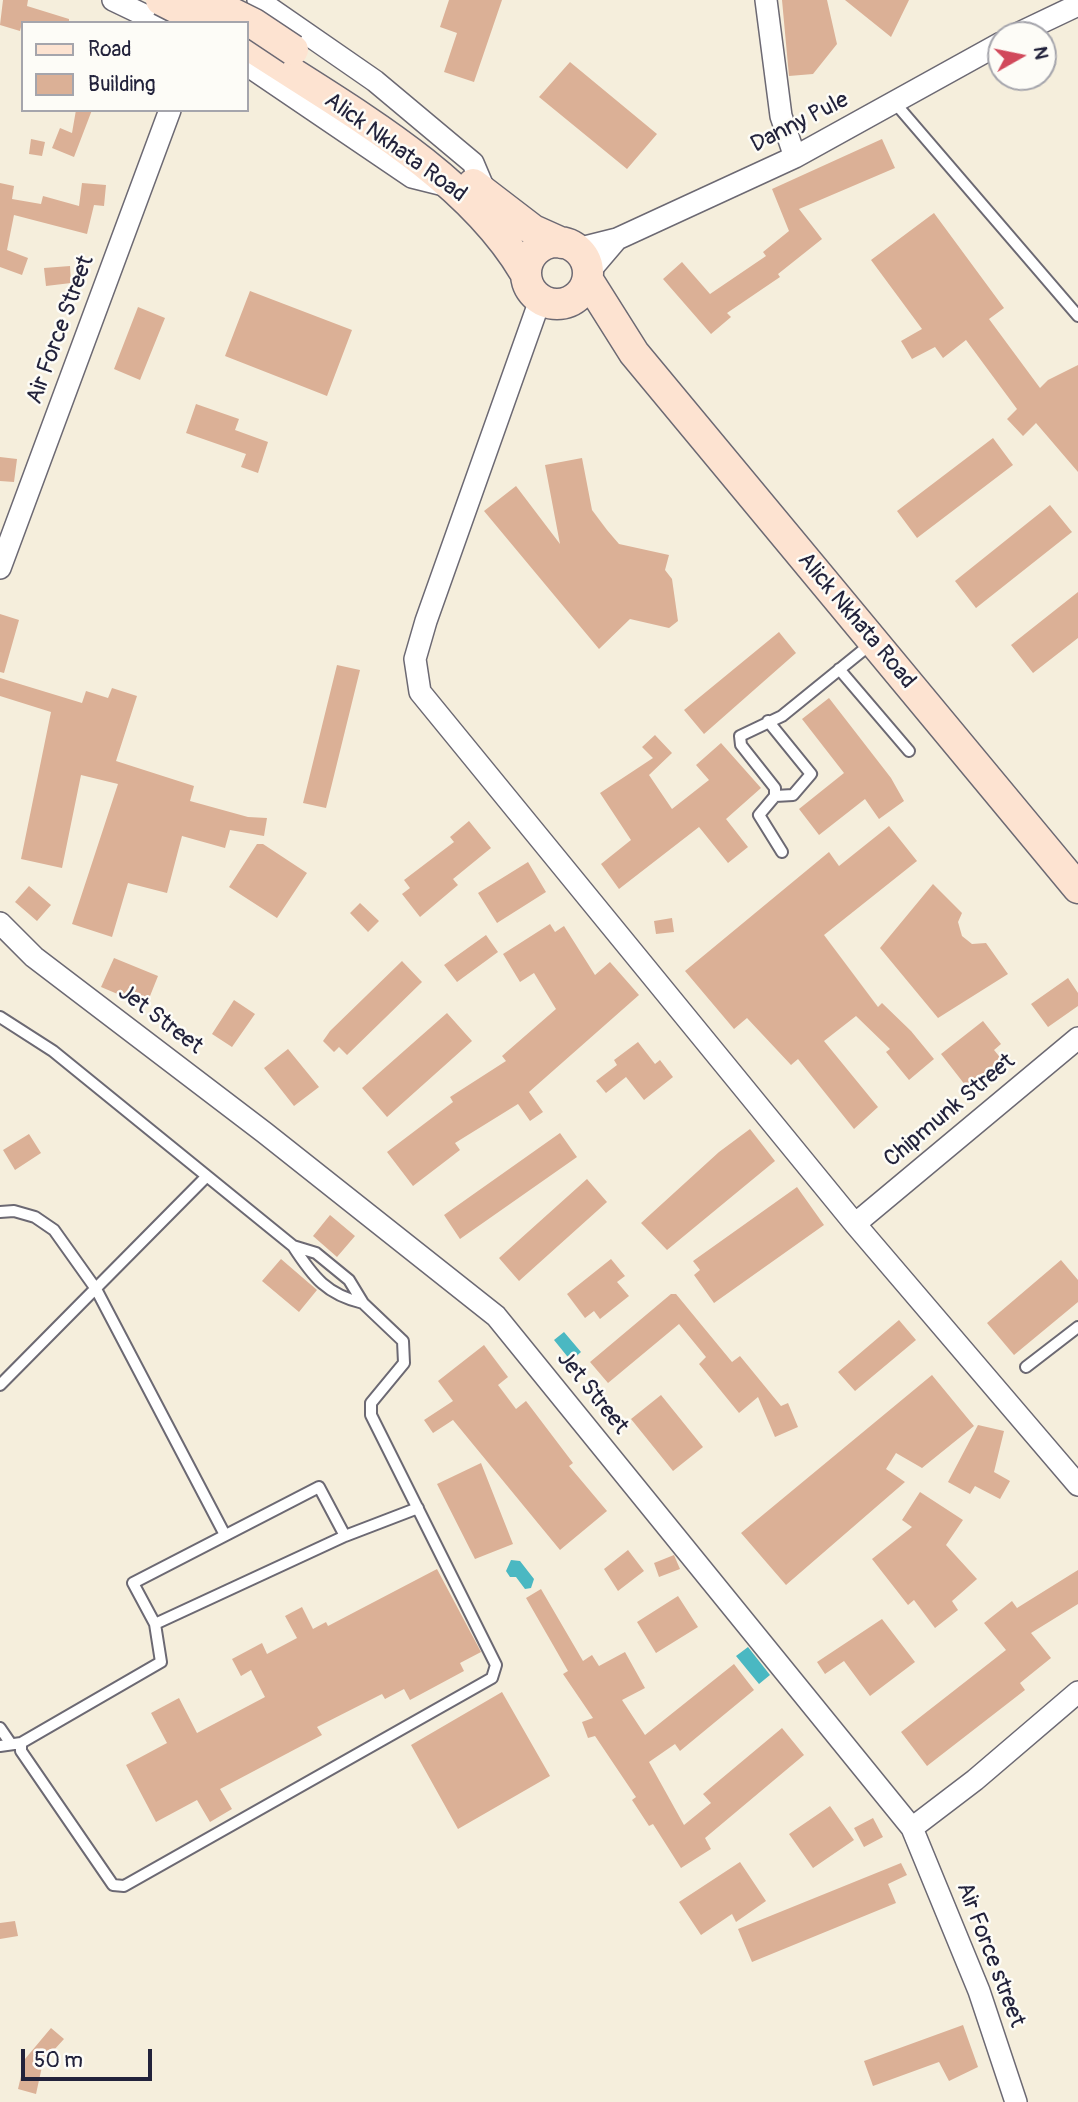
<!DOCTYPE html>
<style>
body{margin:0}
#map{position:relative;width:1078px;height:2102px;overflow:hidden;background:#f5eedc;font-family:Pangolin,sans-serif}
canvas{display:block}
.legend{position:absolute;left:21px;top:21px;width:228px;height:91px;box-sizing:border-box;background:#fdfcf7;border:2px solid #a5a5ac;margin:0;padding:9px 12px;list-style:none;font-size:21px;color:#22223b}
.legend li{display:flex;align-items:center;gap:14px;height:35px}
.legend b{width:35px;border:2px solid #a5a5ac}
.north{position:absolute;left:987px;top:21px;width:70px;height:70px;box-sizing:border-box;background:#fdfcf7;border:2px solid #a5a5ac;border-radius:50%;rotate:81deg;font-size:19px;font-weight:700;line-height:28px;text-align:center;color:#22223b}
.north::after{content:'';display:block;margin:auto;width:24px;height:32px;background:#d1495b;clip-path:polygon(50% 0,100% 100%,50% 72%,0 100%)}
.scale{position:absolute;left:21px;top:2049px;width:131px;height:32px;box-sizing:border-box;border:4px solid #22223b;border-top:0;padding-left:9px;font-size:21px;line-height:24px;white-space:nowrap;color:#22223b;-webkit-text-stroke:5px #fdfcf7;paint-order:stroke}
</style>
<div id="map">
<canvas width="1078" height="2102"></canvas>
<ul class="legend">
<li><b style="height:9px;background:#fde3d1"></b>Road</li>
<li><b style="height:19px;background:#dbb096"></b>Building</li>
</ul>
<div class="north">N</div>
<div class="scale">50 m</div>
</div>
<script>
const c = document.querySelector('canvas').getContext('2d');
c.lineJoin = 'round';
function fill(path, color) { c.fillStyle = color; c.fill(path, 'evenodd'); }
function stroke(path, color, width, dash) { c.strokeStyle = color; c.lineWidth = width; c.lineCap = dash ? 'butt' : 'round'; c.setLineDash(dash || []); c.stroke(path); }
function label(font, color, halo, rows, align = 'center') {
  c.font = font + ' Pangolin,sans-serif'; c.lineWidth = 5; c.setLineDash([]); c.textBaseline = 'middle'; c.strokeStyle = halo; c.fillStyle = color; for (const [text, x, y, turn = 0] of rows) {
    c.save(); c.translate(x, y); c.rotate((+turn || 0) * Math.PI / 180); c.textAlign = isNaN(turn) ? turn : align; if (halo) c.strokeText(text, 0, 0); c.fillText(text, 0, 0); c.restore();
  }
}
fill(new Path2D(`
 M564 1332 581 1352 571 1361 554 1340Z
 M511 1560 520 1561 534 1579 531 1588 525 1589 516 1577H510L506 1571Z
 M748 1647 770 1675 759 1684 736 1656Z`), '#4ab8c2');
fill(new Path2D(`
 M3 0H28L27 6 69 19V23H22L20 31 0 25Z
 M449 0H502L474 82 444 72 457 33 440 27Z
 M782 0H827L837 44 813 74 789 76Z
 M845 0H909L891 37Z
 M570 62 657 134 627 169 539 97Z
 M76 110H92L74 157 52 148 60 128 72 133Z
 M31 139 45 142 42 156 29 154Z
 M882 139 895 168 799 209 822 239 778 274 780 277 727 313 731 317 711 334 663 279 682 262 710 294 766 256 763 252 789 231 772 189Z
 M0 183 14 186 12 199 41 204 43 196 79 206 82 183 106 185 104 206 94 205 87 234 14 215 7 250 28 258 22 275 0 267Z
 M934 213 1004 308 989 319 1040 388 1048 380 1078 365V472L1036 423 1023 436 1007 419 1017 409 966 340 943 358 935 347 912 359 901 341 922 329 871 260Z
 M70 266 71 283 46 286 44 268Z
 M250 291 352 330 327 396 225 356Z
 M138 307 165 318 140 380 114 369Z
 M196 404 239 419 235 430 268 442 258 473 241 467 246 454 186 433Z
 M993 438 1013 465 917 538 897 511Z
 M0 457 17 459 14 482 0 481Z
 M582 458 592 510 607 530 619 544 669 555 665 570 672 579 678 621 669 628 630 619 599 649 484 511 516 486 560 544 545 465Z
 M1050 505 1072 532 976 608 955 581Z
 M1078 592V638L1033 673 1011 645Z
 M0 614 19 620 4 673 0 672Z
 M779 632 796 653 704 734 684 710Z
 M337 665 360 670 326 808 303 803Z
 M0 678 82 703 86 691 108 698 112 688 137 696 116 761 194 786 190 801 248 817 267 818 264 836 230 830 225 848 182 836 167 893 128 883 112 937 72 924 118 784 81 775 62 868 21 859 51 712 0 696Z
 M829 698 891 778 904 801 879 819 865 799 819 835 799 809 844 773 802 719Z
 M655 735 672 753 649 775 672 809 709 780 696 765 721 743 761 788 726 819 748 847 728 863 699 827 619 889 601 864 631 840 600 793 653 758 642 747Z
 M469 821 491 848 453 879 458 885 420 917 402 894 410 888 404 880 454 842 450 837Z
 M889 826 917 861 824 935 878 1007 882 1003 911 1031 934 1059 909 1080 886 1052 890 1049 856 1016 824 1041 878 1107 854 1129 798 1059 791 1065 747 1018 734 1029 685 971 829 852 839 866Z
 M257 844H263L307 873 277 918 229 887Z
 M528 862 546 892 497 923 478 893Z
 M933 884 962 913 958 922 962 936 972 944 986 943 1008 974 938 1018 880 948Z
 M29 886 51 905 37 921 15 902Z
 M360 903 379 921 368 932 350 913Z
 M672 918 674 932 656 934 654 921Z
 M550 924 555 932 564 926 595 975 610 962 639 995 529 1092 543 1112 530 1121 518 1104 455 1143 460 1150 413 1186 387 1152 453 1102 450 1097 506 1061 502 1056 556 1009 534 973 520 982 503 954Z
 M486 935 498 952 457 982 444 965Z
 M114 958 158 976 146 1006 101 987Z
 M402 961 422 982 347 1055 339 1047 334 1052 323 1041 330 1031Z
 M1068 978 1078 993V1006L1048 1027 1031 1004Z
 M234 1000 255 1014 232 1047 212 1034Z
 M447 1013 472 1041 387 1117 362 1088Z
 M983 1021 1001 1044 994 1050 1004 1062 969 1090 941 1054Z
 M638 1042 655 1064 660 1060 673 1077 644 1100 626 1077 606 1093 596 1081 617 1065 614 1060Z
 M288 1049 319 1087 294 1106 264 1068Z
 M750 1129 775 1161 667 1250 641 1223 719 1152Z
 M560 1133 577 1157 460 1239 444 1215Z
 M29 1134 41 1153 15 1170 3 1150Z
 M587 1179 607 1202 519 1281 499 1258Z
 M797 1187 824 1225 714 1303 694 1275 700 1270 693 1261Z
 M330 1215 355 1236 337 1257 313 1236Z
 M281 1259 317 1290 299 1312 262 1281Z
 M611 1259 625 1276 617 1282 629 1296 600 1319 594 1311 585 1318 567 1294Z
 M1061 1260 1078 1280V1302L1014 1355 987 1323Z
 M671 1294H676L732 1362 740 1356 781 1406 788 1403 798 1427 775 1437 758 1397 739 1413 699 1364 706 1357 679 1324 608 1383 590 1362Z
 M899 1320 916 1340 855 1391 838 1372Z
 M484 1345 508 1377 498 1385 516 1409 526 1401 573 1463 569 1466 607 1511 560 1550 453 1420 433 1433 424 1420 453 1401 438 1381Z
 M932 1375 974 1426 922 1468 896 1453 886 1469 905 1482 786 1585 741 1533Z
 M661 1395 703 1447 673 1471 631 1419Z
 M978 1425 1004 1431 994 1472 1010 1481 1000 1499 975 1486 970 1494 948 1482Z
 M481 1463 513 1544 475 1559 437 1484Z
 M920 1492 963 1520 946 1545 977 1579 952 1601 958 1610 935 1628 914 1600 908 1605 872 1559 912 1527 902 1520Z
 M628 1550 644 1571 618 1591 604 1569Z
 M674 1555 680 1569 659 1577 654 1563Z
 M437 1569 481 1652 460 1663 464 1671 410 1700 404 1689 385 1699 382 1694 317 1727 322 1735 220 1789 232 1809 210 1822 197 1800 156 1822 126 1765 167 1743 151 1713 179 1698 197 1733 265 1697 251 1670 241 1676 232 1659 262 1643 267 1654 297 1638 285 1616 302 1607 313 1629 326 1622 328 1626Z
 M1078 1570V1604L1031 1633 1051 1658 1020 1683 1025 1690 927 1766 901 1732 1006 1650 984 1623 1012 1601 1017 1608Z
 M541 1589 583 1661 592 1655 599 1666 625 1652 645 1688 622 1700 645 1735 734 1664 754 1690 680 1751 675 1744 649 1762 684 1825 711 1803 703 1794 782 1728 804 1755 705 1838 711 1849 681 1868 653 1824 649 1826 632 1800 636 1797 595 1736 588 1738 582 1722 593 1718 563 1674 568 1671 526 1598Z
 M678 1596 698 1627 656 1653 637 1622Z
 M882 1619 915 1662 870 1696 844 1661 825 1674 817 1662Z
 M502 1692 550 1776 458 1829 411 1745Z
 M830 1806 854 1840 813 1868 789 1834Z
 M873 1818 883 1837 864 1847 854 1828Z
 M740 1862 766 1901 736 1922 732 1914 701 1935 679 1902Z
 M901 1863 907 1875 888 1884 896 1903 752 1962 738 1929Z
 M15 1921 18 1936 0 1939V1923Z
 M963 2025 978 2067 949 2081 939 2062 873 2086 864 2061Z
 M51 2028 64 2039 43 2062 36 2094 18 2089 25 2059Z`), '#dbb096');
const service = new Path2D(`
 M895 103 1078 316
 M839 669 909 751
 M768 721 811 774 793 795 775 796
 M782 852 759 815 775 796V788L741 745 740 736 782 716 872 643
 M0 1017 53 1051 293 1246C313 1277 327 1295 363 1303
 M0 1212 14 1211 35 1217 54 1230 96 1289 224 1533
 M1026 1367 1078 1327
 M0 1385 207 1176
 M319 1487 345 1536 155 1624 133 1583Z
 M345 1536 418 1508
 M155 1624 161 1662 21 1743V1751L113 1885 124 1886 492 1678 496 1665 371 1415V1403L404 1363 403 1341 363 1303 349 1280 316 1253 293 1246
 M0 1728 11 1744
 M0 1746 21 1743`);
const minor = new Path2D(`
 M113 0 161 23
 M258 0 375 81 473 163 487 196
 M766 0 781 116 795 157
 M1015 35 1078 5
 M247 65 412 177 448 186
 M577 249 617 239 795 157 1001 43
 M588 273 617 239
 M540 300 426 621 415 659 420 692 855 1224 1078 1485
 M0 568 170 110
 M0 923 34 957 265 1133 496 1316 912 1828 975 1780 1078 1692
 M855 1224 1078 1038
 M912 1828 979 1991 1016 2102`);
const secondary = new Path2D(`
 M247 44C341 106 465 172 524 271
 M473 184 533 230 562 243
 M526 273a31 31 0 1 1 62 0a31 31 0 1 1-62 0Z
 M588 280 634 353 1078 888`);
stroke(service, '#6c6973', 14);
stroke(minor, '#6c6973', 24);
stroke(secondary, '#6c6973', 33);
stroke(service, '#fff', 10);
stroke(minor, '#fff', 21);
stroke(secondary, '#fde3d1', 30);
const secondaryBridge = new Path2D(`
 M161 0 206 23
 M206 0 254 24 293 50`);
stroke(secondaryBridge, '#6c6973', 33, []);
stroke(secondaryBridge, '#fde3d1', 30);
label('23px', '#22223b', '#fdfcf7', [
 ["Danny Pule",800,123,-27],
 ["Alick Nkhata Road",395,148,36],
 ["Air Force Street",61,330,-70],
 ["Alick Nkhata Road",856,621,50],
 ["Jet Street",160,1020,37],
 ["Chipmunk Street",950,1111,-40],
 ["Jet Street",592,1393,51],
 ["Air Force street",990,1955,69]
]);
</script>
